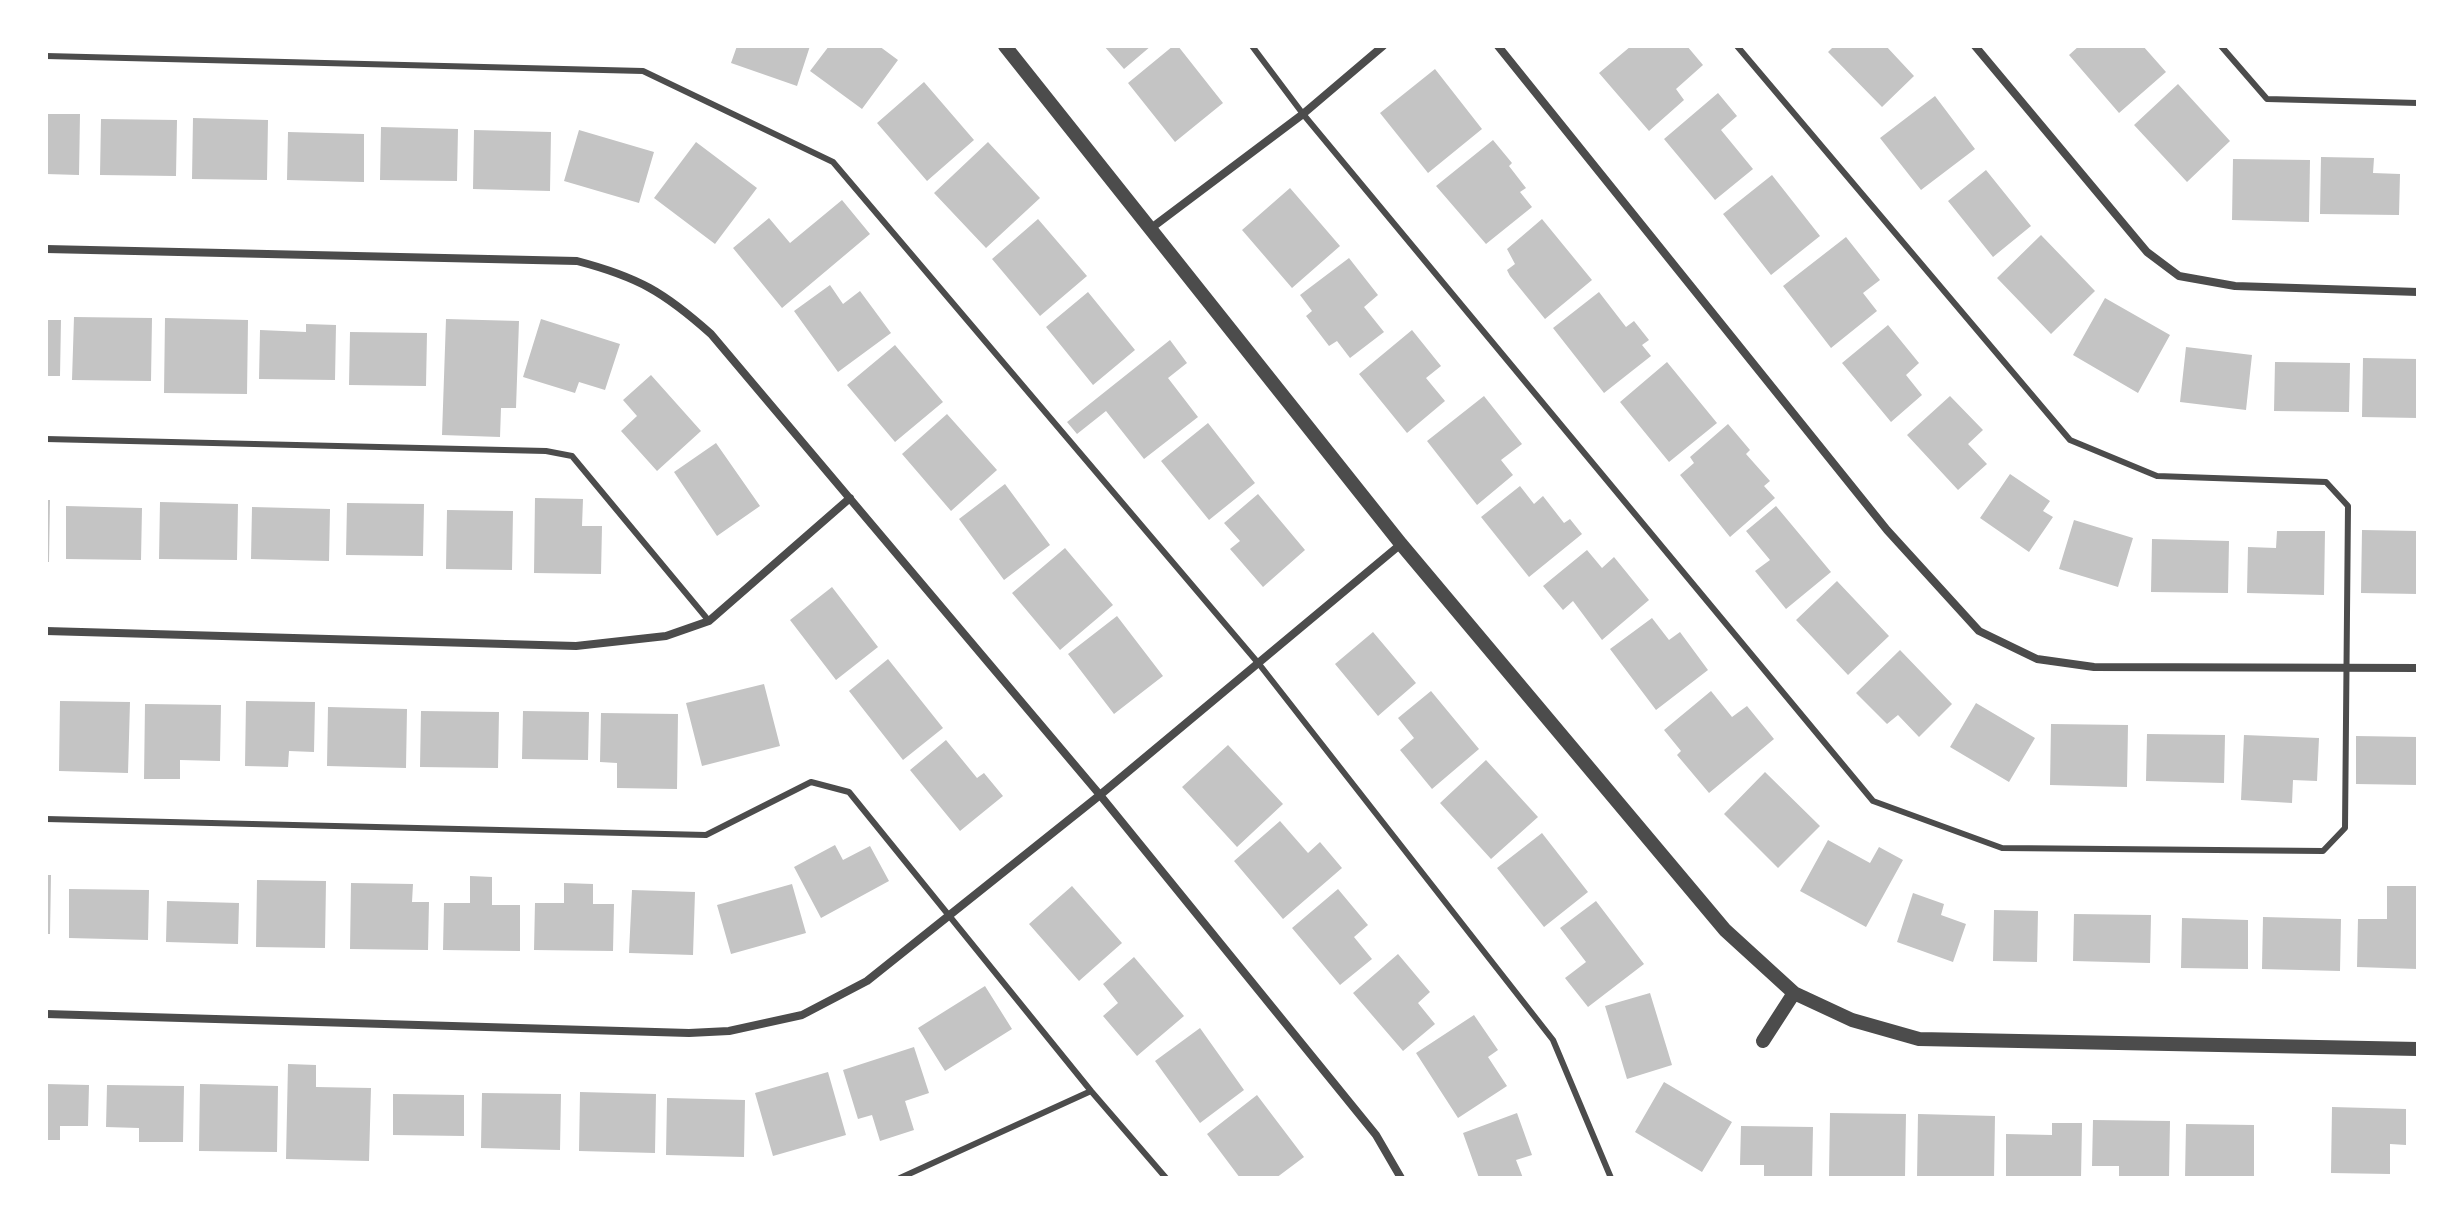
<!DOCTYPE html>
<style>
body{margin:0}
#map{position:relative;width:2464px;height:1224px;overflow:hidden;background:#fff;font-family:"Sofia Sans Condensed",sans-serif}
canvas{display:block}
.frame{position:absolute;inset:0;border:48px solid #fff;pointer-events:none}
</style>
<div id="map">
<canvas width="2464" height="1224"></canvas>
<div class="frame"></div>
</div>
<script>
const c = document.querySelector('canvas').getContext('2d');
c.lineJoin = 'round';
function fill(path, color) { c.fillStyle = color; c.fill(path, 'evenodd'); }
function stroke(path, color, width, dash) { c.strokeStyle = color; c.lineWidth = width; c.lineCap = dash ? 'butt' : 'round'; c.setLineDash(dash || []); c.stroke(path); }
fill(new Path2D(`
 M737 46H810L797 86 731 63Z
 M829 46H879L898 60 862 109 810 71Z
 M1104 46H1151L1124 69Z
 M1173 46H1178L1223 103 1175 142 1128 83Z
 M1631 46H1687L1703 65 1676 89 1684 100 1649 131 1599 73Z
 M1834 46H1886L1914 76 1882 107 1828 52Z
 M2079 46H2143L2166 72 2119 113 2069 55Z
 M1435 69 1482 129 1428 173 1380 113Z
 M924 82 974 140 927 181 877 123Z
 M2178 84 2230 141 2187 182 2134 125Z
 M1718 93 1737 116 1721 130 1753 169 1715 200 1664 139Z
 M1935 96 1975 149 1921 190 1880 138Z
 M46 114H80L79 175 46 174Z
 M193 118 268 120 267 180 192 179Z
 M101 119 177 120 176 176 100 175Z
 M381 127 458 129 457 181 380 180Z
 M474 130 551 132 550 191 473 189Z
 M579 130 654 152 639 203 564 181Z
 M288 132 364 134V182L287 180Z
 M1493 140 1512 163 1509 166 1526 188 1520 192 1532 207 1486 244 1436 186Z
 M696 142 757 188 715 244 654 198Z
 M988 142 1040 198 986 248 934 193Z
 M2321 157 2374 158 2373 173 2400 174 2399 215 2320 214Z
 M2233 159 2310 160 2309 222 2232 220Z
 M1986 170 2031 226 1993 257 1948 201Z
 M1772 175 1820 236 1771 275 1723 214Z
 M1290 188 1340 246 1292 288 1242 230Z
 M842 200 870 234 782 308 733 248 769 218 790 243Z
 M1038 219 1087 276 1040 316 992 259Z
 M1542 219 1592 280 1545 319 1510 276 1507 270 1515 264 1507 249Z
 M2041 235 2095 291 2051 334 1997 278Z
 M1846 237 1880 280 1863 293 1877 311 1831 348 1783 286Z
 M1349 258 1378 295 1364 307 1384 332 1350 358 1337 341 1329 346 1306 316 1312 311 1300 295Z
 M830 285 843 304 860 291 891 333 838 372 794 311Z
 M1088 292 1135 350 1093 385 1046 327Z
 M1599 292 1626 327 1634 321 1649 340 1642 345 1651 356 1604 393 1553 328Z
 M2105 298 2170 335 2138 393 2073 355Z
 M74 317 152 318 151 381 72 380Z
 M165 318 248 320 247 394 164 393Z
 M446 319 519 321 516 408H501L500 437 442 435Z
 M541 319 620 344 605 390 579 382 575 393 523 377Z
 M46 320H61L60 376H46Z
 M306 324 336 325 335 380 259 379 260 330 306 332Z
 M1888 325 1919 363 1906 375 1922 395 1891 422 1842 363Z
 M1412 330 1441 366 1426 378 1445 401 1407 433 1359 374Z
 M350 332 427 333 426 386 349 385Z
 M1170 340 1187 363 1168 378 1198 417 1144 459 1106 411 1077 434 1067 422Z
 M895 345 943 402 895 442 847 385Z
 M2186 347 2252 355 2246 410 2180 402Z
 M2363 358 2418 359V418L2362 417Z
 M1667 362 1717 423 1669 462 1620 402Z
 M2275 362 2350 363 2349 412 2274 411Z
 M651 375 701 431 657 471 621 431 637 416 623 400Z
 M1484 396 1522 444 1501 460 1513 475 1477 505 1427 441Z
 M1950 396 1983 430 1968 444 1987 464 1958 490 1907 435Z
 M947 414 997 470 951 511 902 454Z
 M1208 423 1255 483 1209 520 1161 461Z
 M1728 424 1750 450 1746 454 1770 481 1764 486 1775 498 1730 537 1680 475 1694 463 1690 457Z
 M716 443 760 506 717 536 674 472Z
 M2010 474 2050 501 2043 511 2053 517 2029 552 1980 518Z
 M1005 484 1050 545 1004 580 959 519Z
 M1520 486 1534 504 1543 496 1564 523 1570 519 1582 534 1529 577 1481 517Z
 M1258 494 1305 550 1263 587 1230 549 1240 541 1224 523Z
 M535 498 583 499 582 526H602L601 574 534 573Z
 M46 500H50L49 562H46Z
 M160 502 238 504 237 560 159 559Z
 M347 503 424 504 423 556 346 555Z
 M66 506 142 508 141 560 66 559Z
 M1776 506 1831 572 1786 609 1755 571 1770 560 1746 531Z
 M252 507 330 509 329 561 251 559Z
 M447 510 513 511 512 570 446 569Z
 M2074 520 2133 538 2118 587 2059 569Z
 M2362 530 2418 531V594L2361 593Z
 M2277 531H2325L2324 595 2247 593 2248 547 2276 548Z
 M2152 539 2229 541 2228 593 2151 592Z
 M1065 548 1113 605 1060 650 1012 593Z
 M1587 550 1602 568 1614 557 1649 600 1602 640 1573 601 1563 610 1543 586Z
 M1837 581 1889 636 1848 675 1796 620Z
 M832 587 878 647 836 680 790 620Z
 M1117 616 1163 676 1114 714 1068 654Z
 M1652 618 1669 640 1680 632 1708 670 1656 710 1610 649Z
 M1373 632 1416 683 1378 716 1335 664Z
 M1900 650 1952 704 1919 737 1898 715 1887 724 1856 693Z
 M888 659 943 728 903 760 849 691Z
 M764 684 780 746 702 766 686 703Z
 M1431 691 1479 749 1432 789 1400 750 1414 738 1398 718Z
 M1711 691 1732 717 1747 706 1774 739 1709 793 1677 755 1681 751 1664 730Z
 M60 701 130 702 128 773 59 771Z
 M246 701 315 702 314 752 289 751 288 767 245 766Z
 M1976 703 2035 738 2009 782 1950 747Z
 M145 704 221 705 220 761 180 760V779H144Z
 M328 707 407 709 406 768 327 766Z
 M421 711 499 712 498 768 420 767Z
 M523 711 589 712 588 760 522 759Z
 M601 713 678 714 677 789 617 788V763L600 762Z
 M2051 724 2128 725 2127 787 2050 785Z
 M2147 734 2225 735 2224 783 2146 781Z
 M2244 735 2319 738 2317 781 2293 780 2292 803 2241 800Z
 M2356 736 2418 737V785L2356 784Z
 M946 740 977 778 984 773 1003 796 960 831 910 770Z
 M1228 745 1283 804 1237 847 1182 787Z
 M1486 760 1538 817 1491 859 1440 803Z
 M1765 772 1820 826 1778 868 1724 814Z
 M1280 821 1308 853 1320 842 1342 868 1283 919 1234 861Z
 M1542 833 1588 892 1544 927 1497 868Z
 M1828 840 1870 863 1879 847 1903 860 1866 927 1800 891Z
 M835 845 843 860 870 846 889 881 821 918 794 867Z
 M46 875H51L50 934H46Z
 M470 876 492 877V905H520V951L443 950 444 903H470Z
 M257 880 326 881 325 948 256 947Z
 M351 883 413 884 412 902H429L428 950 350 949Z
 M564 883 593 884V904H614L613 951 534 950 535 903H564Z
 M792 884 806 933 731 954 717 905Z
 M1072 886 1122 943 1079 981 1029 924Z
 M2387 886H2418V969L2357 967 2358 919H2387Z
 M69 889 149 890 148 940 69 938Z
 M1338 889 1368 925 1354 937 1372 959 1340 985 1292 928Z
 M632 890 695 892 693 955 629 953Z
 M1913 893 1944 904 1941 915 1966 924 1953 962 1897 942Z
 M167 901 239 903 238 944 166 942Z
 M1596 901 1644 964 1588 1007 1565 978 1586 962 1560 928Z
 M1994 910 2038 911 2037 962 1993 961Z
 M2074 914 2151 915 2150 963 2073 961Z
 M2263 917 2341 919 2340 971 2262 969Z
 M2182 918 2248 920V969L2181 968Z
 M1398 954 1430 992 1418 1003 1435 1024 1403 1051 1353 993Z
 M1134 957 1184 1016 1137 1056 1103 1016 1118 1003 1103 984Z
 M985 986 1012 1029 945 1071 918 1028Z
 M1650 993 1672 1065 1627 1079 1605 1006Z
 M1474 1015 1498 1050 1488 1057 1507 1086 1458 1118 1416 1053Z
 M1200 1028 1244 1090 1200 1123 1155 1061Z
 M914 1047 929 1093 905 1101 914 1130 880 1141 872 1115 858 1119 843 1070Z
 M288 1064 316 1065V1087L371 1088 369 1161 286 1159Z
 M828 1072 846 1135 773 1156 755 1093Z
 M1664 1082 1732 1122 1702 1172 1635 1132Z
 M46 1084 89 1085 88 1126H60V1140H46Z
 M200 1084 278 1086 277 1152 199 1151Z
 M107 1085 184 1086 183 1142H139V1128L106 1127Z
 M580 1092 656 1094 655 1153 579 1151Z
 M482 1093 561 1094 560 1150 481 1148Z
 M393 1094 464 1095V1136L393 1135Z
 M1257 1095 1304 1157 1276 1178H1240L1207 1134Z
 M667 1098 745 1100 744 1157 666 1155Z
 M2332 1107 2406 1109V1145L2390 1144V1174L2331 1173Z
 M1517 1113 1532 1155 1516 1160 1523 1178H1479L1463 1133Z
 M1830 1113 1906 1114 1905 1177 1829 1176Z
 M1918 1114 1995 1116 1994 1178H1917Z
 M2093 1120 2170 1121 2169 1178H2119V1166H2092Z
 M2052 1123H2082L2081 1178H2006V1134L2052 1135Z
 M2186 1124 2254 1125V1178H2185Z
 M1741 1126 1813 1127 1812 1178H1764V1165H1740Z`), '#c4c4c4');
stroke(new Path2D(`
 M1252 46 1303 114 1873 801 2002 848 2323 851 2345 828 2348 506 2326 482 2157 476 2070 440 1737 46
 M2221 46 2267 99 2418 103
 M46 56 643 71 833 162 1259 664 1553 1040 1611 1178
 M46 439 546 451 572 456 709 621
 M46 819 706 835 811 782 849 792 1091 1091 1166 1178
 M900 1178 1091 1091`), '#4c4c4c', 6);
stroke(new Path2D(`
 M1498 46 1887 530 1979 631 2037 659 2094 667 2418 668
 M1975 46 2147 252 2179 276 2235 286 2418 292
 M1150 229 1303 114 1383 46
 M46 249 577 261C638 277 664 292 711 334L1100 795 1376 1135 1401 1178
 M46 631 576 646 666 636 709 621 850 498
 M46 1014 689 1033 729 1031 802 1015 867 981 1100 795 1401 544`), '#4c4c4c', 8);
stroke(new Path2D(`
 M1005 46 1401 544 1725 930 1794 993 1852 1020 1919 1039 2418 1049
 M1763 1041 1794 993`), '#4c4c4c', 14);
</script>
